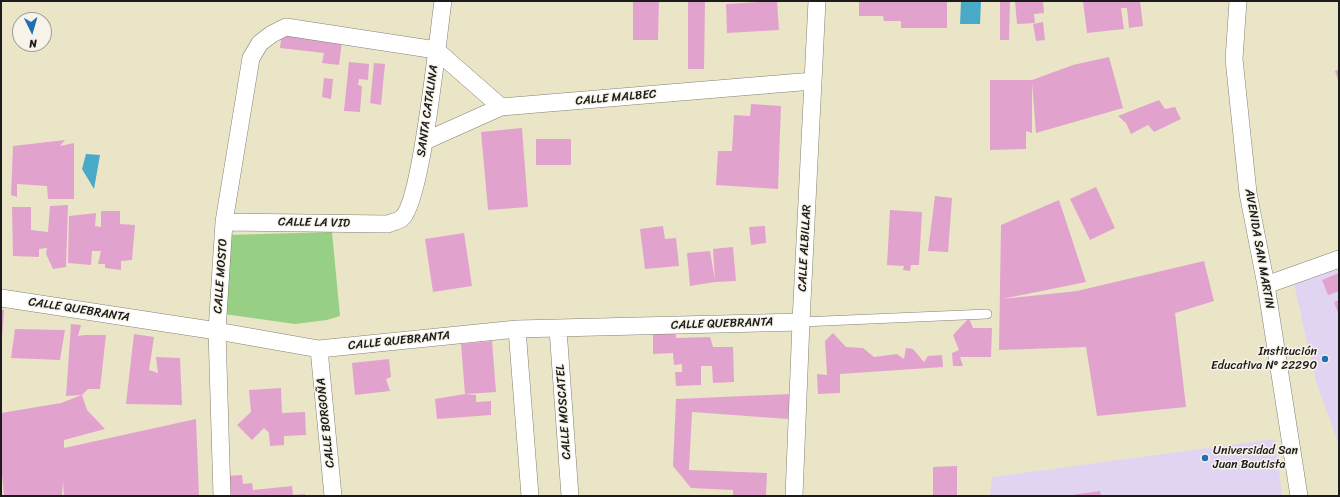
<!DOCTYPE html>
<meta charset="utf-8">
<style>
body{margin:0}
#map{position:relative;width:1340px;height:497px;overflow:hidden;background:#ebe5c7;font-family:Sriracha,sans-serif}
canvas{display:block}
.frame{position:absolute;inset:0;border:2px solid #1c1c1c;pointer-events:none}
.north{position:absolute;left:12px;top:12px;width:40px;height:40px;box-sizing:border-box;background:#f7f3e8;border:1px solid #9f9d96;border-radius:50%;rotate:175deg;font-size:11px;font-weight:700;line-height:16px;text-align:center;color:#1c1c1c}
.north::after{content:'';display:block;margin:auto;width:14px;height:18px;background:#1f6fb2;clip-path:polygon(50% 0,100% 100%,50% 72%,0 100%)}
</style>
<div id="map">
<canvas width="1340" height="497"></canvas>
<div class="frame"></div>
<div class="north">N</div>
</div>
<script>
const c = document.querySelector('canvas').getContext('2d');
c.lineJoin = 'round';
function fill(path, color) { c.fillStyle = color; c.fill(path, 'evenodd'); }
function stroke(path, color, width, dash) { c.strokeStyle = color; c.lineWidth = width; c.lineCap = dash ? 'butt' : 'round'; c.setLineDash(dash || []); c.stroke(path); }
function label(font, color, halo, rows, align = 'center') {
  c.font = font + ' Sriracha,sans-serif'; c.lineWidth = 3; c.setLineDash([]); c.textBaseline = 'middle'; c.strokeStyle = halo; c.fillStyle = color; for (const [text, x, y, turn = 0] of rows) {
    c.save(); c.translate(x, y); c.rotate((+turn || 0) * Math.PI / 180); c.textAlign = isNaN(turn) ? turn : align; if (halo) c.strokeText(text, 0, 0); c.fillText(text, 0, 0); c.restore();
  }
}
fill(new Path2D(`
 M1339 267V445L1316 382 1294 284Z
 M1275 439 1282 496H990L992 477Z`), '#e1d4f3');
fill(new Path2D(`
 M332 232 340 316 327 320 295 324 224 314 227 235Z`), '#97d084');
fill(new Path2D(`
 M961 1H981L980 24H960Z
 M86 154 100 155 94 189 82 169Z`), '#48aac7');
fill(new Path2D(`
 M633 1H659L658 40H633Z
 M688 1H705L704 69H688Z
 M777 1 779 30 727 33 726 4Z
 M881 1H947V28H901V21H884L883 16H859V2Z
 M1000 1H1010L1009 40H1000Z
 M1015 1H1043L1044 13 1034 14 1035 23 1017 24Z
 M1083 1H1140L1143 26 1129 28 1127 8H1121L1124 29 1087 33Z
 M1043 22 1045 40 1036 41 1033 24Z
 M282 33 342 41 339 65 322 63 324 53 280 48Z
 M1109 57 1123 108 1036 133 1032 83V133L1026 131V149L990 150V80H1032L1073 65Z
 M349 62 369 64 368 80 359 79 358 85 362 86 360 112 344 111Z
 M374 63 385 64 381 105 370 103Z
 M1339 69V83L1335 71Z
 M324 78 333 79 331 99 322 97Z
 M1159 100 1165 109 1175 107 1181 119 1154 132 1148 125 1131 134 1126 123 1118 116Z
 M751 104 781 106 778 189 716 185 718 151H732L734 115 750 116Z
 M522 128 528 207 488 210 481 132Z
 M536 139H571V165H536Z
 M65 140 60 146 74 143V199H48L47 186 17 184V197L11 195 13 146Z
 M1096 187 1115 228 1090 240 1070 199Z
 M935 196 952 198 948 252 928 251Z
 M1059 200 1086 282 1002 299 1077 291 1204 261 1214 301 1175 313 1186 407 1097 416 1086 347 999 350 1001 225Z
 M68 205 66 267 53 269 46 254 47 248 39 249V257L13 256 12 207H31V230L48 232 50 206Z
 M890 210 922 212 919 265H911L910 271 903 270 904 266 887 265Z
 M101 211H120V224L135 225 132 260 121 261V270L105 268V264H98L101 251H92L91 265 68 263 69 216 96 213 95 226 101 227Z
 M663 226 665 239 676 238 679 266 645 269 640 229Z
 M765 226 766 243 751 245 749 227Z
 M464 233 472 286 433 292 425 239Z
 M733 247 736 281 715 282 690 286 687 253 710 251 715 280 713 249Z
 M1339 273V291L1328 295 1322 280Z
 M1339 300V315L1334 302Z
 M1 310H4L2 339H1Z
 M969 318 973 328H992L991 357H960L963 366H953L952 353 959 350 953 335Z
 M71 324 81 325 78 336 85 335H106L100 389H88L82 395 66 396Z
 M675 326 676 338 710 337 713 347H733L734 382 713 383 712 366H701V385L676 386 675 372H682V364L674 365 673 353 653 354V327Z
 M15 329 65 330 60 360 11 358Z
 M833 333 846 347 863 348 874 357 897 354 904 359 906 348 913 349 924 362 928 356 942 355 943 367 840 374V393L818 394 817 374 827 375 825 341Z
 M134 334 154 337 149 370 158 373 156 357 180 358 182 405 126 404Z
 M492 341 496 392 465 394 461 344Z
 M389 359 391 377 386 379 390 391 355 395 352 363Z
 M281 388 282 413 305 412 306 435 284 436V445L270 446 269 433 264 428 252 440 237 425 251 412 249 390Z
 M465 394 476 395V402L491 401V415L437 419 435 399Z
 M790 394 788 419 692 412 689 470 767 473 766 496H733V490L691 488 673 466 676 399Z
 M82 395 87 410 105 429 64 440V448L196 419 199 496H64L63 481 62 496H4L1 464V413L61 403Z
 M957 466V496H933V467Z
 M242 475 243 484 252 483 253 490 292 486 293 495 305 494V496H228L227 476Z
 M1100 491 1101 496H1072V495Z`), '#e1a3cd');
const service = new Path2D(`
 M801 322 987 314`);
const minor = new Path2D(`
 M1238 1 1234 59 1248 193 1266 285 1299 496
 M425 141 501 107 813 81
 M224 222 388 224C392 222 399 221 402 218 422 201 438 35 443 1
 M1266 285 1339 259
 M1 298 217 331 319 349 517 329 801 322
 M517 329 530 496
 M558 329 570 496
 M319 349 333 496
 M222 496 217 331 224 222 251 58 260 43 272 34 286 27 436 50 501 107
 M794 496 801 322 817 1`);
stroke(service, '#848072', 10);
stroke(minor, '#848072', 18);
stroke(service, '#fff', 9);
stroke(minor, '#fff', 17);
for (const [x, y, r, color] of [
 [1325,359,4,"#1f6fb2"],
 [1205,458,4,"#1f6fb2"]
]) { const dot = new Path2D(); dot.arc(x, y, r, 0, 2 * Math.PI); c.fillStyle = color; c.fill(dot); stroke(dot, '#f7f3e8', 1.5); }
label('12px', '#1c1c1c', '#f7f3e8', [
 ["CALLE MALBEC",616,98,-5],
 ["SANTA CATALINA",428,111,-82],
 ["CALLE LA VID",314,223,1],
 ["CALLE ALBILLAR",805,248,-87],
 ["AVENIDA SAN MARTIN",1259,249,80],
 ["CALLE MOSTO",221,276,-86],
 ["CALLE QUEBRANTA",79,310,9],
 ["CALLE QUEBRANTA",722,324,-2],
 ["CALLE QUEBRANTA",399,341,-6],
 ["CALLE MOSCATEL",564,412,-94],
 ["CALLE BORGOÑA",326,423,-96]
]);
label('12px', '#1c1c1c', '#f7f3e8', [
 ["Institución",1317,352],
 ["Educativa Nº 22290",1317,366],
 ["Universidad San",1213,451,"left"],
 ["Juan Bautista",1213,465,"left"]
], 'right');
</script>
